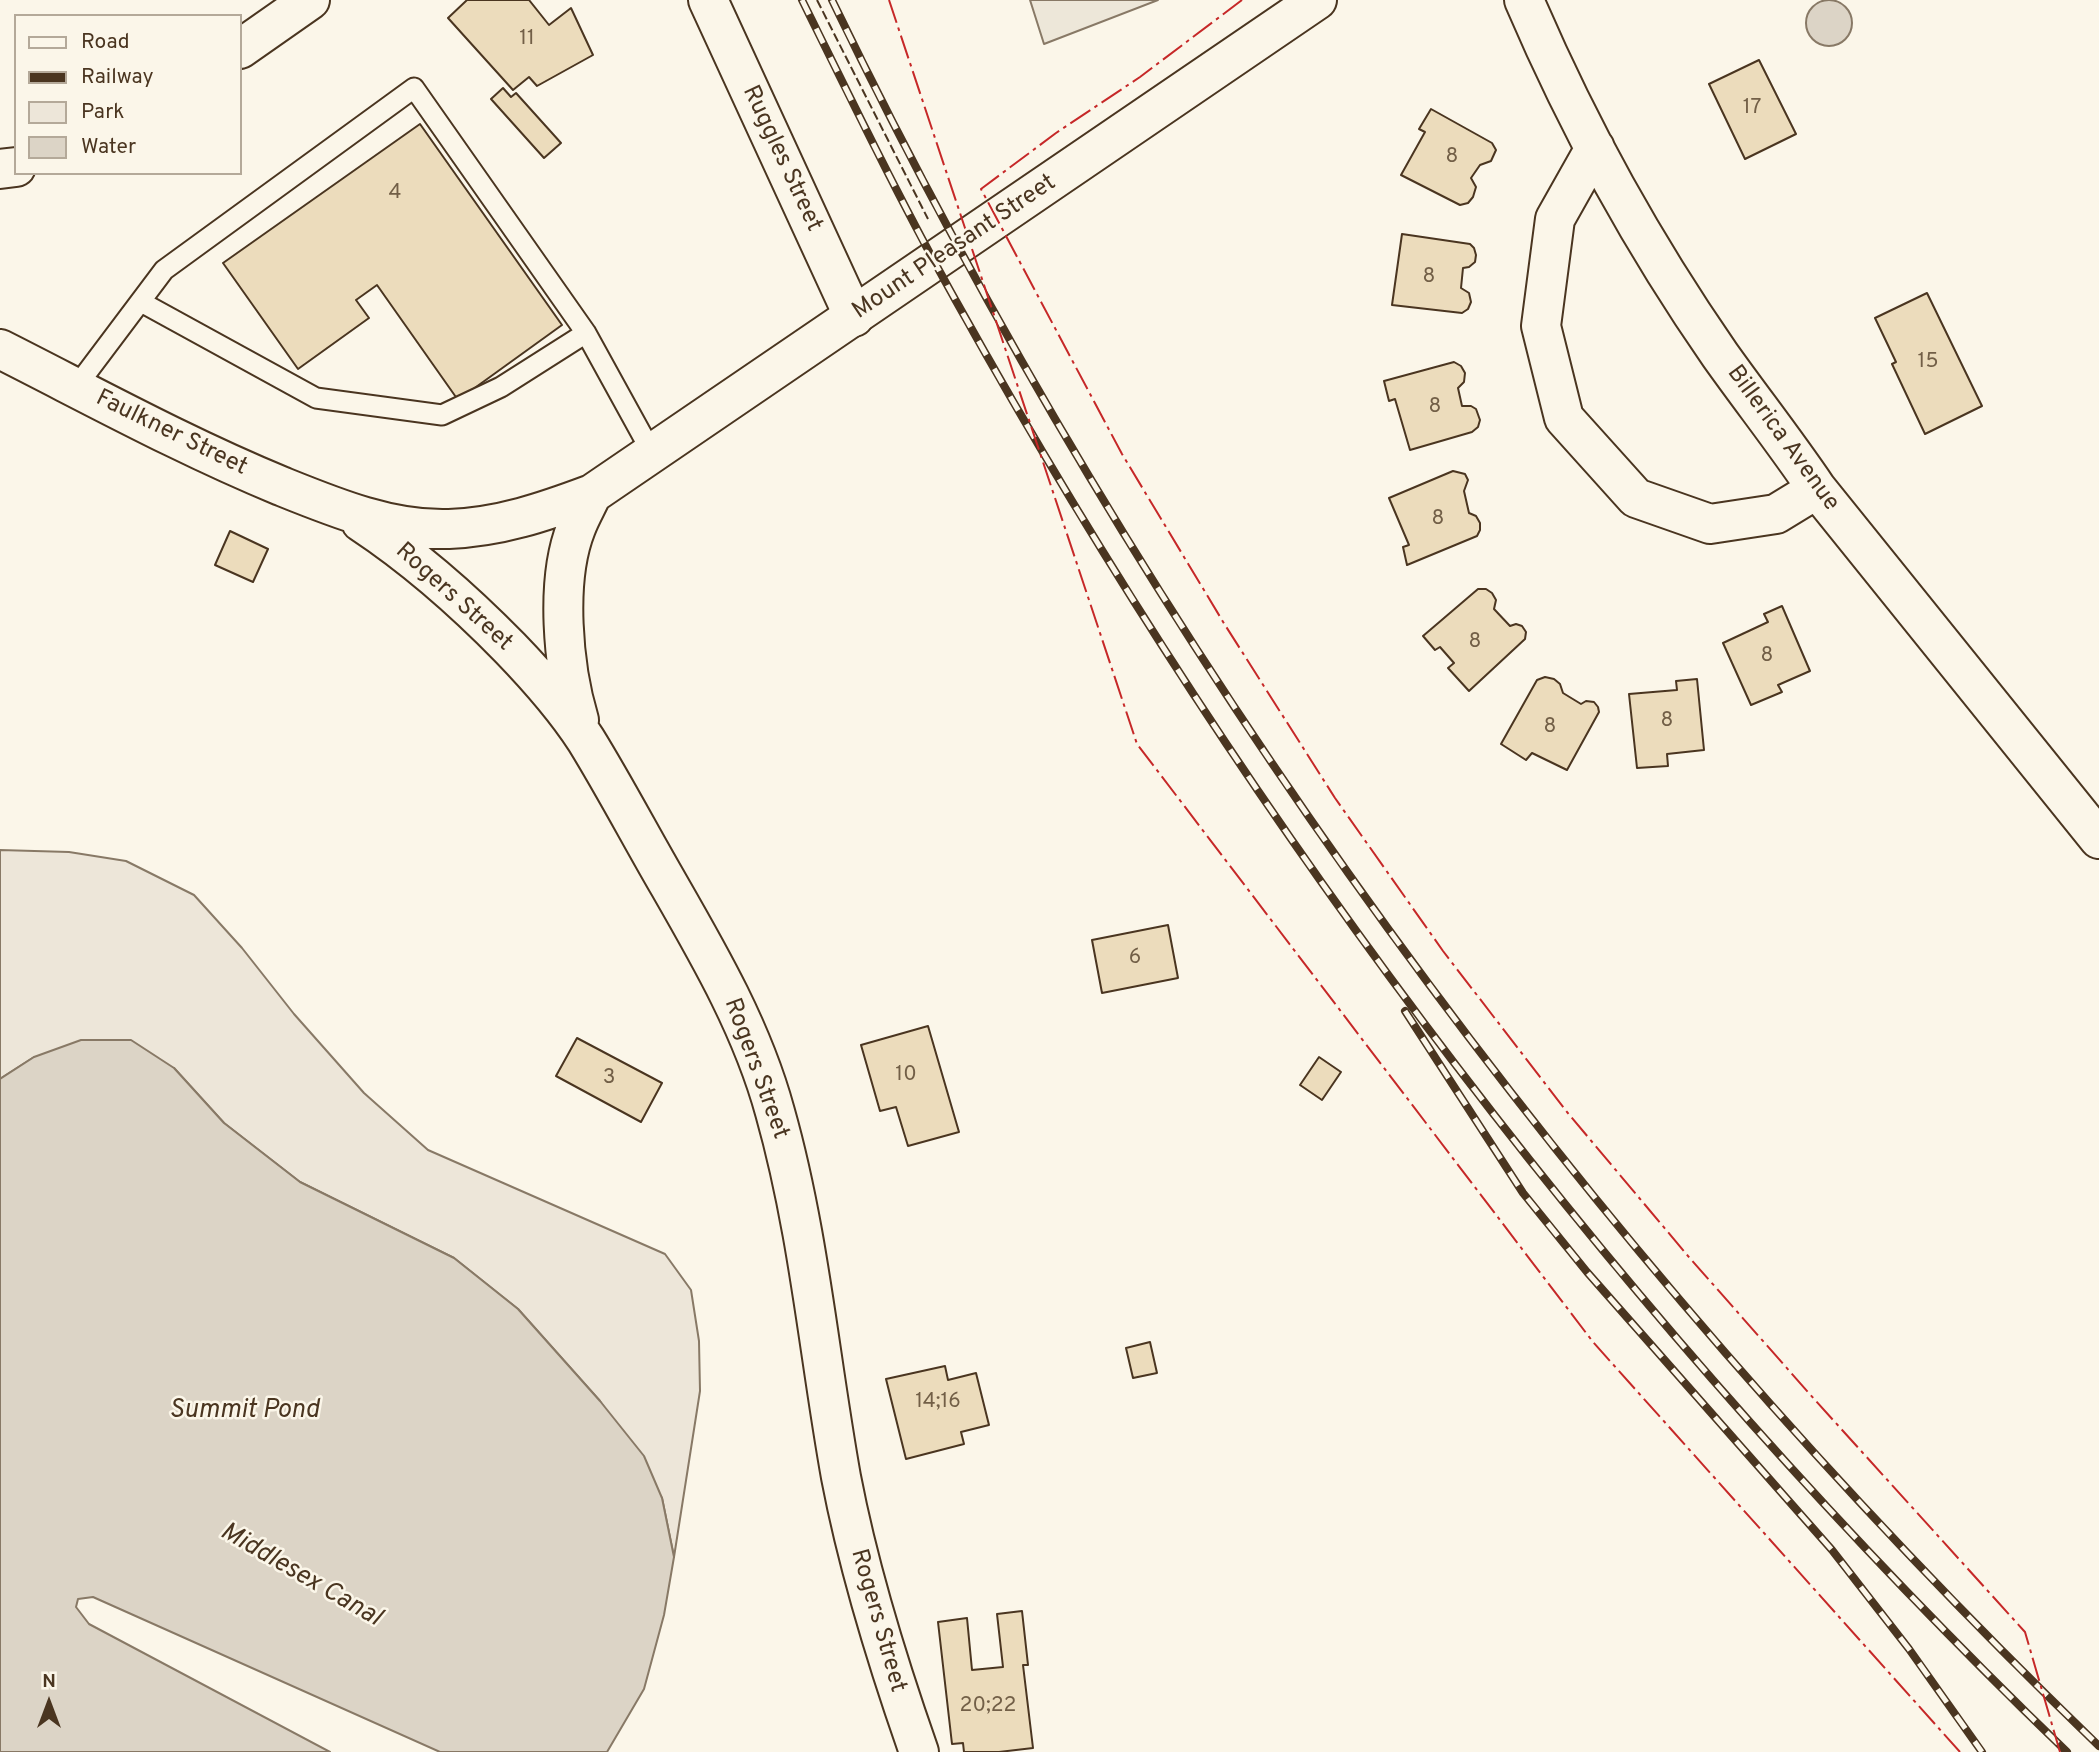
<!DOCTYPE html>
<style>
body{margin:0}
#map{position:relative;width:2099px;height:1752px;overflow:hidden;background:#fbf6e9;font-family:Overpass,sans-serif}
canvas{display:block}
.legend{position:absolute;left:14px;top:14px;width:228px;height:161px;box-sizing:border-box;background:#fbf6e9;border:2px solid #b4a999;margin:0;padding:9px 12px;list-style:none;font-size:21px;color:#4a3520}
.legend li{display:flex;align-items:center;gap:14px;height:35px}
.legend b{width:35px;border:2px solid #b4a999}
.north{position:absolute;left:14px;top:1668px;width:70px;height:70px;-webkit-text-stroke:5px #fbf6e9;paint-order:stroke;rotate:0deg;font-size:19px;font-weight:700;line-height:28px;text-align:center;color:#4a3520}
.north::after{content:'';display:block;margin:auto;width:24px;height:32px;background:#4a3520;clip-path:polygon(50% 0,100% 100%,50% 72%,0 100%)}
</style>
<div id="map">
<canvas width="2099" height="1752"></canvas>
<ul class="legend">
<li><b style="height:9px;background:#fbf6e9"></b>Road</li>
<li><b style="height:9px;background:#4a3520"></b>Railway</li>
<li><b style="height:19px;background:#ede6d9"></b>Park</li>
<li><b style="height:19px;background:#dcd4c6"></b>Water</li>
</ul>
<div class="north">N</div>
</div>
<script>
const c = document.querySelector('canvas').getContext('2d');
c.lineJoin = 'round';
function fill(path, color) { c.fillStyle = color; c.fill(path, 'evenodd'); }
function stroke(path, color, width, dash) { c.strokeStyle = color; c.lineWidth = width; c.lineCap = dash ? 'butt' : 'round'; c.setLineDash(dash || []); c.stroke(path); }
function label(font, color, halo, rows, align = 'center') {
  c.font = font + ' Overpass,sans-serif'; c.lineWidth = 5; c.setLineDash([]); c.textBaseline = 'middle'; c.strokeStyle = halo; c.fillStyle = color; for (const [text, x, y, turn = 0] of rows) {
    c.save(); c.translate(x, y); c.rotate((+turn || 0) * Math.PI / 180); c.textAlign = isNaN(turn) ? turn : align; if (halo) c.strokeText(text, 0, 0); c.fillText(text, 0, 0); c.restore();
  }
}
const green = new Path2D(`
 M0 850 69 852 126 861 194 895 242 948 294 1014 364 1093 428 1150 665 1254 691 1290 699 1341 700 1391 674 1557 662 1498 600 1401 518 1309 454 1258 300 1182 224 1123 174 1068 34 1057 0 1079Z`);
fill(green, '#ede6d9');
stroke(green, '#887966', 2);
const parking = new Path2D(`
 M1030 0H1158L1044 44Z`);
fill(parking, '#ede7d9');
stroke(parking, '#887966', 2);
const water = new Path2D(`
 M1806 23a23 23 0 1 1 46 0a23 23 0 1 1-46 0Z
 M81 1040H131L174 1068 224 1123 300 1182 454 1258 518 1309 600 1401 644 1456 662 1498 674 1557 664 1615 644 1689 607 1752H440L93 1597 78 1599 76 1607 89 1624 330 1752H0V1079L34 1057Z`);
fill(water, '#dcd4c6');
stroke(water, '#887966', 2);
const building = new Path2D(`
 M467 0H529L549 25 571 8 593 55 537 86 529 77 513 90 448 18Z
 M1759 60 1796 134 1745 159 1709 84Z
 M503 88 511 97 516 93 561 143 544 158 491 99Z
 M1431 109 1492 143 1496 150 1491 161 1480 165 1471 178 1476 187 1473 197 1468 203 1460 205 1401 175 1425 132 1419 129Z
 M420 124 562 325 458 400 377 285 356 300 369 318 298 369 223 263Z
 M1402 234 1470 244 1474 248 1476 255 1475 262 1469 267 1463 268 1461 288 1469 293 1471 302 1468 309 1462 313 1392 305Z
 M1927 293 1982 406 1925 434 1892 364 1896 362 1875 318Z
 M1454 362 1461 366 1465 373 1464 382 1458 388 1462 406H1471L1476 409 1480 420 1478 427 1472 432 1410 450 1395 399 1389 401 1384 381Z
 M1453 471 1465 474 1468 480 1464 491 1469 513 1476 516 1480 523V530L1477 536 1407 565 1403 547 1409 545 1389 498Z
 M230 531 268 549 253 582 215 565Z
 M1478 589H1486L1492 593 1496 600 1494 609 1510 626 1516 624 1522 626 1526 632 1525 639 1469 691 1448 668 1454 663 1440 647 1435 650 1423 636Z
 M1782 606 1810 671 1778 685 1782 692 1751 705 1723 643 1768 622 1764 614Z
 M1545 677 1554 679 1560 684 1563 693 1581 704 1586 701 1594 702 1598 707 1599 712 1567 770 1532 753 1526 760 1501 744 1537 680Z
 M1697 679 1704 750 1667 754 1668 766 1637 768 1629 694 1677 690 1676 681Z
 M1168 925 1178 978 1102 993 1092 940Z
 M928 1026 959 1132 908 1146 896 1107 880 1111 861 1045Z
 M577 1038 662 1083 641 1122 556 1076Z
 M1319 1057 1341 1072 1322 1100 1300 1085Z
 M1150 1342 1157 1373 1133 1378 1126 1348Z
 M945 1366 948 1380 976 1373 989 1425 961 1432 964 1444 906 1459 886 1379Z
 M1022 1611 1028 1665H1023L1033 1748 999 1752H964L963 1743 952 1744 938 1622 967 1618 972 1670 1003 1667 997 1614Z`);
fill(building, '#ecdcbc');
stroke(building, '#4a3520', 2);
const service = new Path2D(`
 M141 302 316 398 442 415 501 387 586 333
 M76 387 164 270 414 88 586 333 652 453`);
const minor = new Path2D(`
 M708 0 854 317
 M1524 0C1577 124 1643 244 1720 355 1752 400 1786 443 1817 489L2099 839
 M240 49 310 0
 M1595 148 1555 219 1541 326 1564 418 1636 498 1710 524 1776 514 1817 489
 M0 169 16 167`);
const secondary = new Path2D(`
 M0 349C93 396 184 446 281 486 333 507 391 531 449 529 500 527 544 512 592 494L1317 0
 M361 522C417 559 464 601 510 648 538 677 564 706 586 740 615 787 641 837 669 885 711 958 753 1031 775 1112 809 1232 819 1355 841 1477 859 1571 887 1661 919 1752
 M579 720C563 667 555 581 576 528 580 517 587 505 592 494`);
stroke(service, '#4a3520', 23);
stroke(minor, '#4a3520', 42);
stroke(secondary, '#4a3520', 42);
stroke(service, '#fbf6e9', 19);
stroke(minor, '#fbf6e9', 38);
stroke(secondary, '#fbf6e9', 38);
const rail = new Path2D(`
 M802 0C852 101 901 203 956 301 1253 835 1627 1328 2067 1752
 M832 0C1146 650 1579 1245 2099 1746
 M1405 1011 1523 1193 1587 1272 1832 1550 1909 1649 1982 1752`);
stroke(rail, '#4a3520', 8);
stroke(rail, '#fbf6e9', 5, [16]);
stroke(new Path2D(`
 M817 0 928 219`), '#4a3520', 2, [9, 3.5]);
stroke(new Path2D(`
 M889 0 1137 744 1593 1342 1960 1752
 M1242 0 1140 77 1056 133 981 189 1122 454 1225 625 1335 798 1443 951 1567 1112 1688 1256 1815 1400 2025 1632 2060 1752`), '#c62828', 2, [24, 5, 3.5, 5]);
label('21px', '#725f47', null, [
 ["11",527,40],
 ["17",1752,109],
 ["8",1452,158],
 ["4",395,194],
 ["8",1429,278],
 ["15",1928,363],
 ["8",1435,408],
 ["8",1438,520],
 ["8",1475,643],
 ["8",1767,657],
 ["8",1667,722],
 ["8",1550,728],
 ["6",1135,959],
 ["10",906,1076],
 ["3",609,1079],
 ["14;16",938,1403],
 ["20;22",988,1707]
]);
label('24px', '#4a3520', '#fbf6e9', [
 ["Ruggles Street",781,159,65],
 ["Mount Pleasant Street",955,248,-34],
 ["Faulkner Street",171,434,26],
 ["Billerica Avenue",1782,439,54],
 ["Rogers Street",453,598,42],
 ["Rogers Street",755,1069,70],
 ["Rogers Street",877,1621,74]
]);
label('italic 26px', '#4a3520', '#fbf6e9', [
 ["Summit Pond",244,1412],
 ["Middlesex Canal",300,1576,30]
]);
</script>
